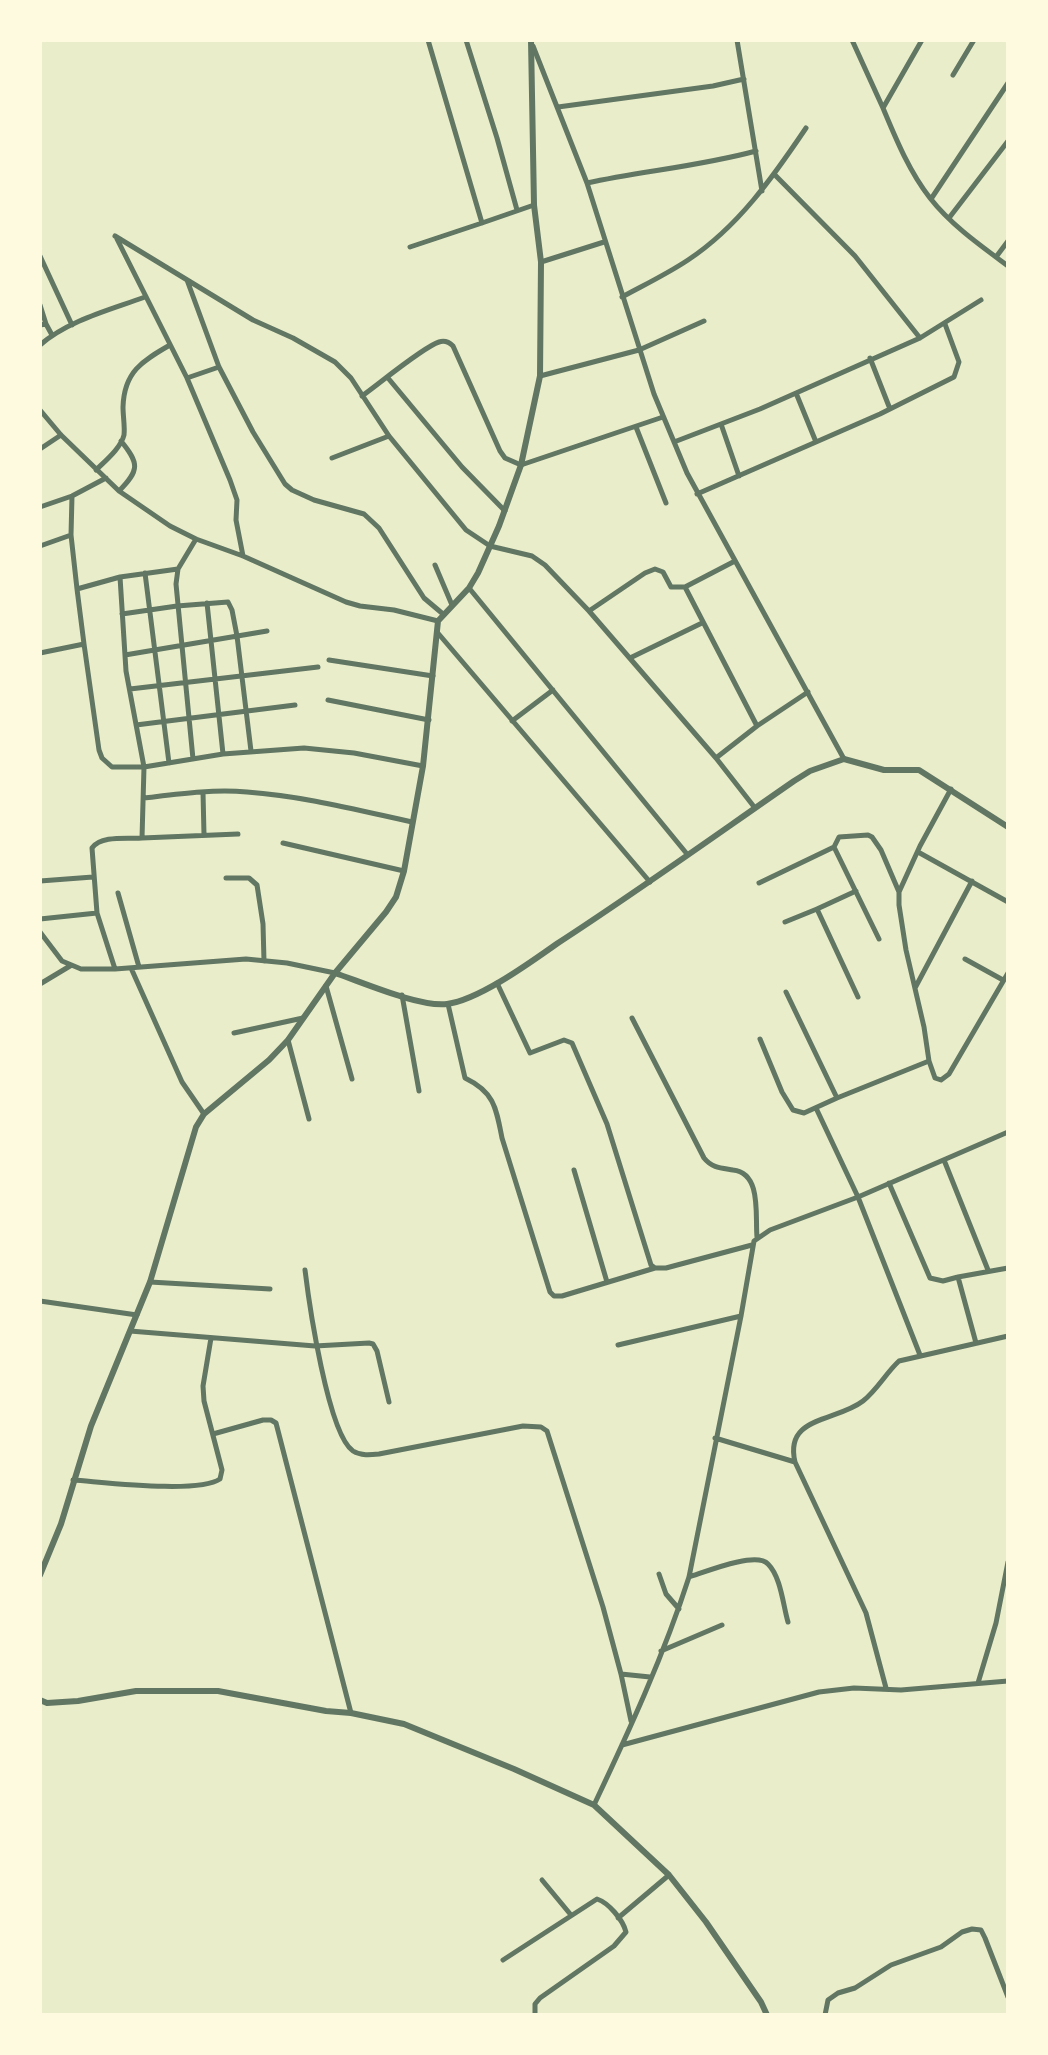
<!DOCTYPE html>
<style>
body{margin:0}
#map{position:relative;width:1048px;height:2055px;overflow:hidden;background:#e9edc9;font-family:"PT Sans Narrow",sans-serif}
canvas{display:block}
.frame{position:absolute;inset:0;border:42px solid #fefae0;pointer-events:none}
</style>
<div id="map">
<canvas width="1048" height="2055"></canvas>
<div class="frame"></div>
</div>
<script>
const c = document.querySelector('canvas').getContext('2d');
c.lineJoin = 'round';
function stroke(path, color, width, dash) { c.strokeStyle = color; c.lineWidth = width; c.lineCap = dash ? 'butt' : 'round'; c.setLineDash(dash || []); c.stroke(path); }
stroke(new Path2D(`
 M428 40 482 223 534 205
 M466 40 497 138 517 210
 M737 40 762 191
 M852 40 883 108
 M922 40 883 108C896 139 909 171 930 198 951 225 981 246 1008 266
 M533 46 587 183 654 394 687 473 844 759
 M953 75 974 40
 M558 107 713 86 744 79
 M774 174 855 256 920 338
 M587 183C643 171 701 166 756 151
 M931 199 1008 83
 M949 218 1008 141
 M115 236 253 320 293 338 335 362 351 378 389 436 466 530 490 546 532 556 545 565 589 611 716 758
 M117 239 187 378 230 480 237 500 236 520 243 556
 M410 247 482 223
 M40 256 72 325
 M996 257 1008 241
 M541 262 604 242
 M187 280 219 367 253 432 285 484 292 490 314 500 364 514 379 528 424 598 443 614
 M622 297C644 285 667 274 688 260 738 227 773 177 806 128
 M40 305 46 324
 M40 325 46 324 52 335
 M40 345C69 320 110 310 145 297
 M870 358 890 409
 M540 376 639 350 704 321
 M187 378 219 367
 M388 378 462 467 505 511
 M796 393 816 442 880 414 954 377 959 362 945 324
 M362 396C379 384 423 347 439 342 445 340 449 342 453 346L500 451 505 458 521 465 663 417
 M40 410 61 435 119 491 170 526 196 539 243 556 346 602 360 606 394 610 438 621
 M721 424 739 476
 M636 427 666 503
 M674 442 760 409 920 338 981 300
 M40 449 61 435
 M332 458 389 436
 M96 470C105 461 121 448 124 435 125 427 123 416 123 407 124 372 142 361 170 345
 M119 491C140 470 139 463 121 441
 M697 494 816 442
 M40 507 72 496 106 478
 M71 535 77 589
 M40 546 71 535 72 496
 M735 561 685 587 757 726
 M435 565 452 605
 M178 569 176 584 193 759
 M145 573 169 763
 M469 588 687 854
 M207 603 223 754
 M589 611 645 573 655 569 663 572 671 587H685
 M122 614 177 606 228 602 232 610 237 636 251 751
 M437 632 650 882
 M84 644 99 750 102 758 112 767H144L223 754 304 748 354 753 423 766
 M40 653 84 644 77 589 120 577 178 569 196 539
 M125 655 267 631
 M630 658 702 623
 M329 660 433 676
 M130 689 318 667
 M328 700 429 720
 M512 721 553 690
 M136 725 295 705
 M951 789 920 846 899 892V905L906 950 924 1027 929 1061 935 1078 941 1080 949 1074 1008 973
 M203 792 204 835
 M144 798C178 794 212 789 247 792 303 796 357 810 412 822
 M755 808 716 758 757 726 808 692
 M142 838 238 834
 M283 843 404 871
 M834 847 879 939
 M918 852 1008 902
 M226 878H249L257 885 263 924 264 961
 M40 881 93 877
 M759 883 834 847 839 837 868 835 872 837 881 850 899 892
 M118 893 139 967
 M817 909 856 891
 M40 919 97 913
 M785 922 817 909 858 997
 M40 932 62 961 81 969H115L246 959 287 963 335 973
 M965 959 1003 980
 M131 968 182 1082 204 1114
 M115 969 97 913 92 848C101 835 127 839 142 838L144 767 126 671 120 577
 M497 983 530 1053 564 1040 572 1043 607 1124 651 1265 655 1268H666L752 1245
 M40 984 70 966
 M326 986 352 1079
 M915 988 972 881
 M786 992 837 1098 929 1061
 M402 995 419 1091
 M448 1004 465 1078C494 1092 496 1107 502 1138L550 1292 554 1296H562L655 1268
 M632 1018 704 1158C712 1168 721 1168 733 1170 762 1173 755 1216 757 1237
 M234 1033 303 1018
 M760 1039 782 1092 793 1110 804 1113 837 1098
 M288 1040 309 1119
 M816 1108 858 1197 920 1355
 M944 1160 988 1270
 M574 1170 607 1282
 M889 1183 930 1278 943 1281 958 1277
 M305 1270C309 1303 328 1434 353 1451 361 1456 370 1455 379 1454L523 1426 541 1427 547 1431 603 1607 621 1674 631 1721
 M150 1282 270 1289
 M40 1301 137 1315
 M130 1331 315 1346 369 1343 373 1344 377 1351 389 1402
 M976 1343 958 1277 1008 1268
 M618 1345 741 1316
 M213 1434 263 1420H271L276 1423 351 1713
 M715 1438 795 1462 866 1613 886 1688
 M795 1462C784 1416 836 1422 863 1401 877 1390 886 1373 899 1361L1008 1336
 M73 1480C103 1482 198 1494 220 1479L222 1470 204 1401 203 1386 211 1338
 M659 1574 666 1594 679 1609
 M689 1577C705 1572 756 1551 768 1564 781 1577 783 1605 788 1622
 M661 1651 722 1625
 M621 1674 650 1677
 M978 1683 996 1623 1008 1562
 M622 1745 819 1692 854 1688 901 1690 1008 1681
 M594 1805C629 1731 664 1655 689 1577L741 1316 754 1241 770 1230 858 1197 1008 1132
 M542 1880 571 1915
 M618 1918 669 1875
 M503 1960 597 1899C609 1903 623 1920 626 1932L614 1946 540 1998 535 2004V2015
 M825 2015 828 2000 838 1993 855 1988 891 1965 941 1947 962 1932 972 1929 981 1930 985 1938 1008 1997`), '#617663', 5);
stroke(new Path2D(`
 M335 973C364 983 419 1007 447 1004 479 1000 531 962 558 943 638 891 716 835 794 781L810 771 844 759 884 770H919L1008 827
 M40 1575 61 1524 91 1426 150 1282 196 1127 204 1114 269 1060 288 1040 335 973 386 912 396 897 404 871 423 766 438 621 469 588 478 573 499 526 521 465 540 376 541 262 534 205 531 40
 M40 1700 47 1703 78 1701 136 1691H218L326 1711 351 1713 404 1724 514 1769 594 1805 669 1875 706 1922 761 2002 767 2015`), '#617663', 6);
</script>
